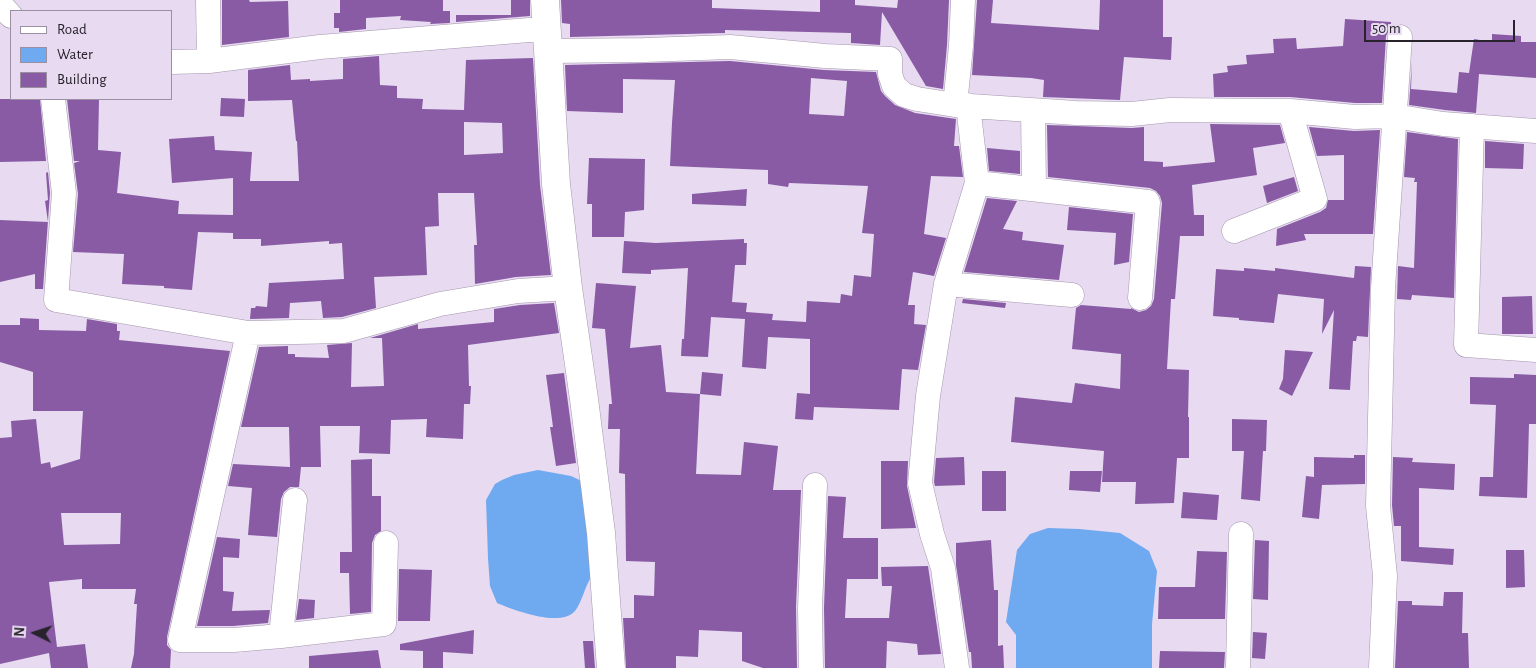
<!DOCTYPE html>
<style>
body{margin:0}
#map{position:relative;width:1536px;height:668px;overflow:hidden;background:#e7daf1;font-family:"Alegreya Sans",sans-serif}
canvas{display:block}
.legend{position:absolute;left:10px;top:10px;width:162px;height:90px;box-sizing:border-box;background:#e7daf1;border:1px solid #9a90a2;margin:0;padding:6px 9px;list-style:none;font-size:15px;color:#27222b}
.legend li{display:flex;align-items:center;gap:10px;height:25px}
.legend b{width:25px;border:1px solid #9a90a2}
.north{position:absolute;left:10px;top:608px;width:50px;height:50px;-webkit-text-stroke:4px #e7daf1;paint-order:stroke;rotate:274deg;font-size:14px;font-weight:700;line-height:20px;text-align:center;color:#27222b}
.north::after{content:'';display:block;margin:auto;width:18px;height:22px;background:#27222b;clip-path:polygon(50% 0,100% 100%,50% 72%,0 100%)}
.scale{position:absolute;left:1364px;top:20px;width:151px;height:22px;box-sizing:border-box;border:2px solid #27222b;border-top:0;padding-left:6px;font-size:15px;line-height:18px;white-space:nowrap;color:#27222b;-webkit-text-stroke:4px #e7daf1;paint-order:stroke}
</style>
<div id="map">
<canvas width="1536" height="668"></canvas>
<ul class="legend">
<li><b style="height:6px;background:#fff"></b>Road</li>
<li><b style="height:14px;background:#6fa9ef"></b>Water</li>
<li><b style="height:14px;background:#885ba4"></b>Building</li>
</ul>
<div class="north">N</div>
<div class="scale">50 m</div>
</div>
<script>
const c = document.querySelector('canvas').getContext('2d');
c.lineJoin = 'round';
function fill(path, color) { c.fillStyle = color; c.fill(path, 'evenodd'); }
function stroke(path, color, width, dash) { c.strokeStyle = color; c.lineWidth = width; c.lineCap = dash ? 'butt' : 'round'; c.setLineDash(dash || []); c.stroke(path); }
fill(new Path2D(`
 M538 470 571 476 586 483 598 570C595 573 592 576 590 579 584 589 582 602 575 611 560 628 514 610 497 603L490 586 488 558 486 500 495 484 502 480 514 475Z
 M1048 528 1079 529 1120 533 1149 551 1157 571 1152 624V668H1016V635L1006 622 1017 550 1030 534Z`), '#6fa9ef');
fill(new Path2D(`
 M222 0H249L250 2 288 1 289 37 222 45Z
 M340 0H443V11H450V23L430 24 431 22 400 20 401 16 366 18V29L339 32V28H334V13H340Z
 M511 0H530V16L456 22V15H511Z
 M561 0H712V8L820 12V0H855V5L897 8 898 0H949L947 45 943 89 926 86 882 12 880 45 851 43V33L725 30V33L570 37V24L562 23Z
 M977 0H993L991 23 1099 30 1100 0H1163V37H1172L1171 60 1124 57 1120 100 1043 97 1044 80 1031 78 972 75Z
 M1345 19 1391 22V27L1386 36 1382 103H1355L1290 97H1214L1213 74 1228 72 1227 66 1247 64 1246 55 1274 53 1273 39 1296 38 1297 49 1343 46Z
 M1492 34 1521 36V42H1536V78L1479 74 1476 113 1445 110 1409 105 1412 62 1411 89 1457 93 1459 72 1469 73 1474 39 1492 42Z
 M379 56 380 85 397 86V98L423 99 422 109 464 110 466 60 533 58 540 185 551 275 516 277 475 284 474 245H477L474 193H438L439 226 425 227 427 275 374 277 376 308 342 317 323 318 321 301 290 303 289 318 250 319 251 308H255L256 306 267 307 269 283 344 279 342 243 329 244V241L261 246V239H233V233L198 232 192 290 164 288V286L122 284 124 254 73 252 78 194 74 163 80 161H74L67 99H99L98 150 121 152 117 193 179 201 178 214 233 215V178L172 183 169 139 214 136 215 150 252 152 250 181H299L297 141H296L292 100 248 101V70L290 65 291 80 310 79V81L343 79V59ZM464 122 502 123 503 153 464 155Z
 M730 61 824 70 876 72 881 91 885 96 895 105 915 113 956 119 954 146H959L963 177 931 176 924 234 946 238 934 276 913 272 908 305H915L914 324 926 325 918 370 902 369 899 410 814 407 813 420 795 419 797 393 810 394V339L768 337 766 369 742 367 745 319 711 317 708 357 681 356 682 339H684L688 268 651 270V274L622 273 624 241 656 243 744 239V243H747L746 265H735L732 302 747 303 746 312 773 314 772 320 806 322 807 301 840 303 841 294 852 296 854 275 871 277 874 234 862 233 868 186 789 183 788 187 768 184V170L670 166 672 123 675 80 623 79V113L567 111 565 65ZM811 78 847 81 844 116 809 114Z
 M221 98 245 99 244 117 220 116Z
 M0 99H40L46 161 0 162Z
 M1210 124 1280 125 1285 143 1253 148 1257 175 1192 185 1194 215H1204V236H1180L1175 299H1171L1167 369 1189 370 1188 417H1189V458H1177L1174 503 1135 504 1136 482H1102L1104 451 1011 442 1015 397 1072 403 1075 383 1120 389 1121 354 1072 349 1076 308 1081 305 1131 309V308L1139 312 1146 310 1151 306 1154 299 1162 203 1160 196 1156 191 1150 188 1048 177 1047 125 1132 128 1144 127V161L1163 162V167L1215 162Z
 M1309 127 1354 131 1380 130 1373 234H1304L1306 240 1276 246 1277 229 1320 212 1326 208 1328 200H1344V155L1317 156Z
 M1407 132 1458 139 1454 298 1412 295 1411 300 1397 299 1398 266 1414 268 1417 182H1414L1415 178 1404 177Z
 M1485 141 1524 144 1523 169 1485 168Z
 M987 148 1020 151V174L989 171Z
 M589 158 645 159 644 210 625 212 624 237H592V204H587Z
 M48 172 50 193 43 289H35V274L0 282V220L48 222 45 201 48 200 46 173Z
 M1294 177 1298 191 1267 203 1263 186Z
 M747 189 746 206 692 204V194Z
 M987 198 1017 201 1003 229 1023 232 1022 240 1064 245 1059 280 964 272Z
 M1069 207 1133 214 1129 262 1114 265 1116 233 1067 230Z
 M1355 266 1371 267 1368 337 1357 336 1356 341H1353L1350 390 1329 389 1334 310 1322 334 1324 299 1278 294 1274 323 1239 320V318L1213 316 1216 269 1244 271V268L1275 271V268L1354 278Z
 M596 283 636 286 630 348 661 345 666 392 700 394 702 372 723 374 721 396 700 394 696 474 741 475 744 442 778 446 773 490H801L796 607 797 668H763L742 661V632L699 630 698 657 676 656V668H626L623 618H634V595L654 596 655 562 626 561 625 474 619 473 620 429H608L609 404H612L605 329 592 328Z
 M1532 296 1533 334H1502V297Z
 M963 299 1006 303 1005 308 962 303Z
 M554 303 559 333 468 345 469 386H471L470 404H464L463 439 426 437 427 419 391 420 390 454 359 453 360 426H320L321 467H301L299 487H290L284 492 281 499 277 537 248 535 252 488 228 486 233 464 290 467 289 427H241L259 347 288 346V354H295V357L329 358 327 345 352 343 351 387 384 386 382 338H370L418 324V329L494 322V309L520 305Z
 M20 318 39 319V330L86 331 87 319 117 324V331H120L119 340 230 351 167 637V645L171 650 170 668H131L134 654 137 604H134L136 589H82V579L49 582 57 647 85 644 88 668H51L49 653 0 664V438L12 437 11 421 36 419 41 464 50 462 51 468 80 459 83 411H33V372L0 362V325H20ZM61 513H121L120 544 64 545Z
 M1285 350 1313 352 1292 396 1279 389 1283 379Z
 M564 373 576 463 556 466 550 427H553L546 375Z
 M1514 374 1536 375V424H1529L1527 498 1479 496 1480 477H1493L1496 405 1470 404V377L1514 378Z
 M1232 419 1267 420 1266 451H1263L1260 501 1241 499 1244 451H1232Z
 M1354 455H1365V484L1322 485 1319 519 1302 517 1306 476 1314 477V457L1354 458Z
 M964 457 965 485 935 486 934 482 936 458Z
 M1393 457 1413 458 1412 462 1455 464 1454 490 1419 488V547L1454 549 1453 565 1401 561V526H1394L1392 505Z
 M372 459V496H381V531L375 535 372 543 371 612 350 614 349 573H340V552H352L351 460Z
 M881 461H908L907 486 916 528 881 529Z
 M982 471H1006V511H982Z
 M1070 471H1102L1100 492 1069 490Z
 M1183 492 1219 495 1217 520 1181 518Z
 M828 496 846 497 843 538H878V579H847L845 618H889L892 586H882L881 567 928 566 941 654 918 655 917 644 887 641 886 668H825L824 608Z
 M217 537 240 539 239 558 223 557V591L234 592 232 611 270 610 268 623 233 626H197Z
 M991 540 994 590H998V646L1003 645 1004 668H972L971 652H969L956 565V543Z
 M1255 540 1269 541 1268 600 1253 599Z
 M1506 550H1524L1525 587 1506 588Z
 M1197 551 1227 552 1225 619H1158L1159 587H1195Z
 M399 569 432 570 430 621H398Z
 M1444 592H1463L1462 633H1468L1469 668H1395L1398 601H1412V605L1443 606Z
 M299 599 315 600 314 618 296 620Z
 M474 630 473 654 443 652V668H423V651L400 650V644Z
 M1253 632 1267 633 1265 659 1252 658Z
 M583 641H593L595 668H585Z
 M378 650 381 668H309V656Z
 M1160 651 1225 652 1224 668H1159Z`), '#885ba4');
const street = new Path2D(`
 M208 0 209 61 320 47 529 30H548
 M0 4 11 16
 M549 51 645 50 730 47 825 56 890 59V74L894 86 904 95 917 99 955 105 1076 113 1132 114 1170 110 1290 111 1355 117 1394 116 1443 124 1536 131
 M171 62 209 61
 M53 99 64 193 56 300 248 333 344 331 440 304 518 291 568 288
 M955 105 961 46 963 0
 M1033 111 1034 189
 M1472 126 1466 345 1536 350
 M977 183 1148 202 1140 298
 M1234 231 1315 199 1290 111
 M946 284 1072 295
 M248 333 180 640H234L281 636 384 624 386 543
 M281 636 295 500
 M811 668 810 608 815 485
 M957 668 943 568 932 534 920 483 928 396 946 284 977 183 968 105
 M1238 668 1241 534
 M1381 668 1385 576 1378 506 1383 288 1400 37`);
const secondary = new Path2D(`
 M545 0 556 184 568 288 584 399 601 533 611 668`);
stroke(street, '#a497ad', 25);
stroke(secondary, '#a497ad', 29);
stroke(street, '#fff', 24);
stroke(secondary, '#fff', 28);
</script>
